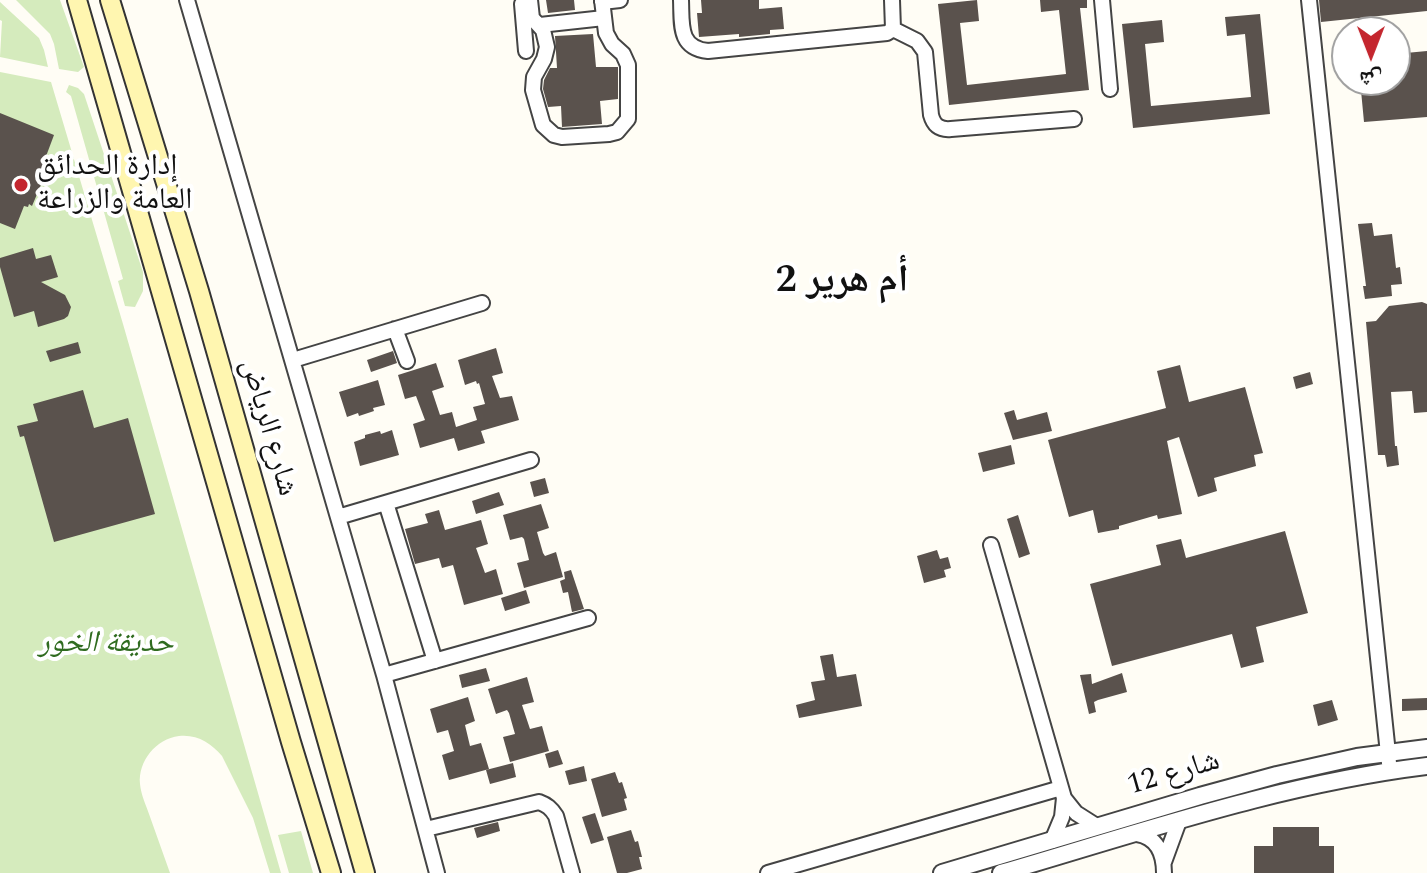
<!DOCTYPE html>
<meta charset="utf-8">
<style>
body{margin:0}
#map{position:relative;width:1427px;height:873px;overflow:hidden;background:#fffdf5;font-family:Spectral,"Noto Naskh Arabic",serif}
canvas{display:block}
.north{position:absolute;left:1331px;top:16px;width:80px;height:80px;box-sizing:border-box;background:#fff;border:2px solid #a0a0a0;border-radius:50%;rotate:180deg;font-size:22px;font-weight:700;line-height:32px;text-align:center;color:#111}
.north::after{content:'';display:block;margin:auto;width:28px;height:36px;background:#c4262e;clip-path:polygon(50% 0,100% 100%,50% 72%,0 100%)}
</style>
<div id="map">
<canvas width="1427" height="873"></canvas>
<div class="north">ش</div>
</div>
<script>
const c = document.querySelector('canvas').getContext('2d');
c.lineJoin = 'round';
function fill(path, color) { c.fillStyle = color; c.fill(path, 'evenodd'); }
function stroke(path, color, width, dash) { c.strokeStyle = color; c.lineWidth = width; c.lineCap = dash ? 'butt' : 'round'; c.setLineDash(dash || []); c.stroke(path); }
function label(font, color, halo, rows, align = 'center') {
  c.font = font + ' Spectral,"Noto Naskh Arabic",serif'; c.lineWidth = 8; c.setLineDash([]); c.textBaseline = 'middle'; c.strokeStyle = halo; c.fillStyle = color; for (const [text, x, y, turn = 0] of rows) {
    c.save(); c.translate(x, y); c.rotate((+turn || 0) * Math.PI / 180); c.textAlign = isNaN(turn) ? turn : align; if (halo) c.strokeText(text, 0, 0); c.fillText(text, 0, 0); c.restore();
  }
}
fill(new Path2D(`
 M16 0H60L84 67 78 72 59 69 54 44 50 34Z
 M0 2 39 38 44 50 48 67 0 57 2 21 0 20Z
 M0 72 51 82 123 324 281 873H270L253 818 222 756C211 743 197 734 179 736 156 739 138 761 140 784 141 795 146 805 149 814 156 834 163 853 170 873H0Z
 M69 85 78 88 84 94 143 272V291L135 307 125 306 118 281 123 279 71 96 66 92Z
 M301 831 313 873H289L278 835Z`), '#d5ebbd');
fill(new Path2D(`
 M546 0H574L575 10 548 13Z
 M701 0H759V9L782 7 784 29 770 30V34L739 37V34L699 37 697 13H702Z
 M977 0 979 21 960 23 967 85 1066 74 1059 10 1041 12 1040 0H1087V8H1080L1089 90 949 105 938 4Z
 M1319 0H1427V11L1321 22Z
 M1260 14 1270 114 1133 128 1122 24 1162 20 1164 42 1145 44 1151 106 1251 97 1245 34 1227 36 1225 17Z
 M593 34 596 67H618V99L600 101 602 124 562 127 561 106 548 107 543 89 544 80 550 68H557L555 36Z
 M1427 51V117L1364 122 1360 80H1395V54Z
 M0 113 54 135 45 159 48 160 46 165 49 166 32 206 29 204 28 207 24 206 15 229 0 223Z
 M1372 223 1374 236 1392 234 1396 268 1400 267 1402 284 1391 285 1392 296 1365 299 1363 286H1366L1358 224Z
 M33 248 36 259 51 255 58 277 41 282 65 295 71 307 68 316 64 319 38 327 34 311 14 317 0 267V258Z
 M1422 302 1427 304V412L1414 413 1412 391 1391 392 1395 446H1397L1399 465 1387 467 1385 455H1378L1366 322 1376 321 1389 306Z
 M78 342 81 353 50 362 46 351Z
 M496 348 503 373 492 376 500 398 512 396 519 420 481 431 485 443 458 451 454 438 420 448 413 424 425 420 416 396 405 399 398 375 436 363 444 387 432 391 440 415 452 412 456 427 477 420 473 407 485 404 479 383 477 384 476 381 465 385 458 360Z
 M393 351 397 363 371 372 367 360Z
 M1180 365 1189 402 1245 387 1263 453 1254 455 1256 466 1214 478 1217 491 1198 497 1179 437 1167 441 1182 514 1158 519 1157 515 1119 526V529L1098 533 1093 510 1069 517 1048 440 1166 408 1157 371Z
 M1310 372 1313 384 1296 389 1293 377Z
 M378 380 385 405 373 408 374 411 359 416 358 413 347 417 339 392Z
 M83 390 94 428 128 418 155 514 54 542 24 436 20 437 17 426 38 421 33 404Z
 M1014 410 1017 420 1047 412 1052 431 1013 440 1004 413Z
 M392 430 399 455 360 466 354 442 365 438V435L380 431 381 434Z
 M1011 445 1015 464 983 472 978 453Z
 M545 478 549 493 534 497 530 482Z
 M499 492 504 505 476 514 472 501Z
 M541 504 549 528 537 532 543 553 545 556 556 552 563 577 524 588 517 563 529 560 524 539 522 537 510 540 503 515Z
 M439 510 445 530 481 520 488 544 476 548 485 573 496 569 503 594 464 605 453 565 442 568 439 558 415 564 405 529 428 523 425 514Z
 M1018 515 1030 554 1019 558 1007 519Z
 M1285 531 1308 613 1256 627 1264 662 1241 668 1232 634 1112 666 1090 584 1161 565 1156 545 1181 539 1186 558Z
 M937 550 940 559 948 557 951 568 944 570 946 577 924 583 917 556Z
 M571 570 584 609 572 612 568 592 563 593 560 581 565 579 564 572Z
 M526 590 530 603 505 611 501 598Z
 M833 654 837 677 856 674 862 706 799 718 796 705 815 700 811 682 825 680 820 656Z
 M486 668 490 681 462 688 459 675Z
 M1122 673 1127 692 1098 700 1094 702 1096 712 1089 714 1080 675 1091 674 1092 684Z
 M527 677 534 702 522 705 530 729 542 726 549 751 510 762 503 737 515 734 509 713 507 710 496 714 488 689Z
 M468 697 475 721 465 725 470 746 481 743 489 769 449 780 442 755 454 751 448 730 437 733 430 709Z
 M1427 698V710L1402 711V699Z
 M1332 700 1338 720 1318 726 1313 705Z
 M558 750 563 764 549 768 545 754Z
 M513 763 516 777 490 784 486 770Z
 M584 766 587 781 569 785 565 771Z
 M615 772 619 783 622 782 627 798 624 799 627 810 602 817 591 779Z
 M595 813 604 840 591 844 582 817Z
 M498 822 500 831 477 838 474 828Z
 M1273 827H1319V846H1334V873H1254V846H1273Z
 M631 830 635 842 638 841 642 857H639L642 869 627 873H617L607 837Z`), '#5a524d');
const minor = new Path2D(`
 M187 0 384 675 437 873
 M530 0 532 18 543 30 547 47 544 59 534 77 533 90 543 125 554 135 562 137 609 134 617 132 628 119V65L623 54 612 44 606 33 602 0
 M681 0C682 24 678 48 708 51L887 33 893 29 892 0
 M1102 0 1110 89
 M1309 0 1389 763
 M602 2 620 0
 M522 4 526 51
 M540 25 604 18
 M893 29 917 41 925 52 931 115C934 126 940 130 951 129L1074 119
 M395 329 407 361
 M293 360 482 303
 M386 503 435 661
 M338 517 531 460
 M991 545 1064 798 1062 817 1052 841
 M384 675 588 618
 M1064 798 1076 813 1098 827
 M426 829 539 802C547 805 551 808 556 816L572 873
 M1137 834C1157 837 1164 854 1164 873
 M1164 862 1179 821
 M768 873 1061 788`);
const tertiary = new Path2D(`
 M942 873 1200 796 1277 775 1357 757 1427 748
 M1001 873C1142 832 1280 784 1427 766`);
const secondary = new Path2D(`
 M77 0 291 742 331 873
 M110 0 199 291 365 873`);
stroke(minor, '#444', 18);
stroke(tertiary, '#444', 20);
stroke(secondary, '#333', 22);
stroke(minor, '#fff', 14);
stroke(tertiary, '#fff', 16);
stroke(secondary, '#fff6b0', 18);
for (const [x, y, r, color] of [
 [21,185,8,"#c4262e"]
]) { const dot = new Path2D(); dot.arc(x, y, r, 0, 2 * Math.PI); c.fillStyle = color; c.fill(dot); stroke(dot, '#fff', 3); }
label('30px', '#111', '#fff', [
 ["إدارة الحدائق",37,168],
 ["العامة والزراعة",37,202]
], 'left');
label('30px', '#111', '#fff', [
 ["شارع الرياض",267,428,74],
 ["شارع 12",1174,775,-16]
]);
label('italic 30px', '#2f6b1f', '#fff', [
 ["حديقة الخور",106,645]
]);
label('bold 38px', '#111', '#fff', [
 ["أم هرير 2",842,284]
]);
</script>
